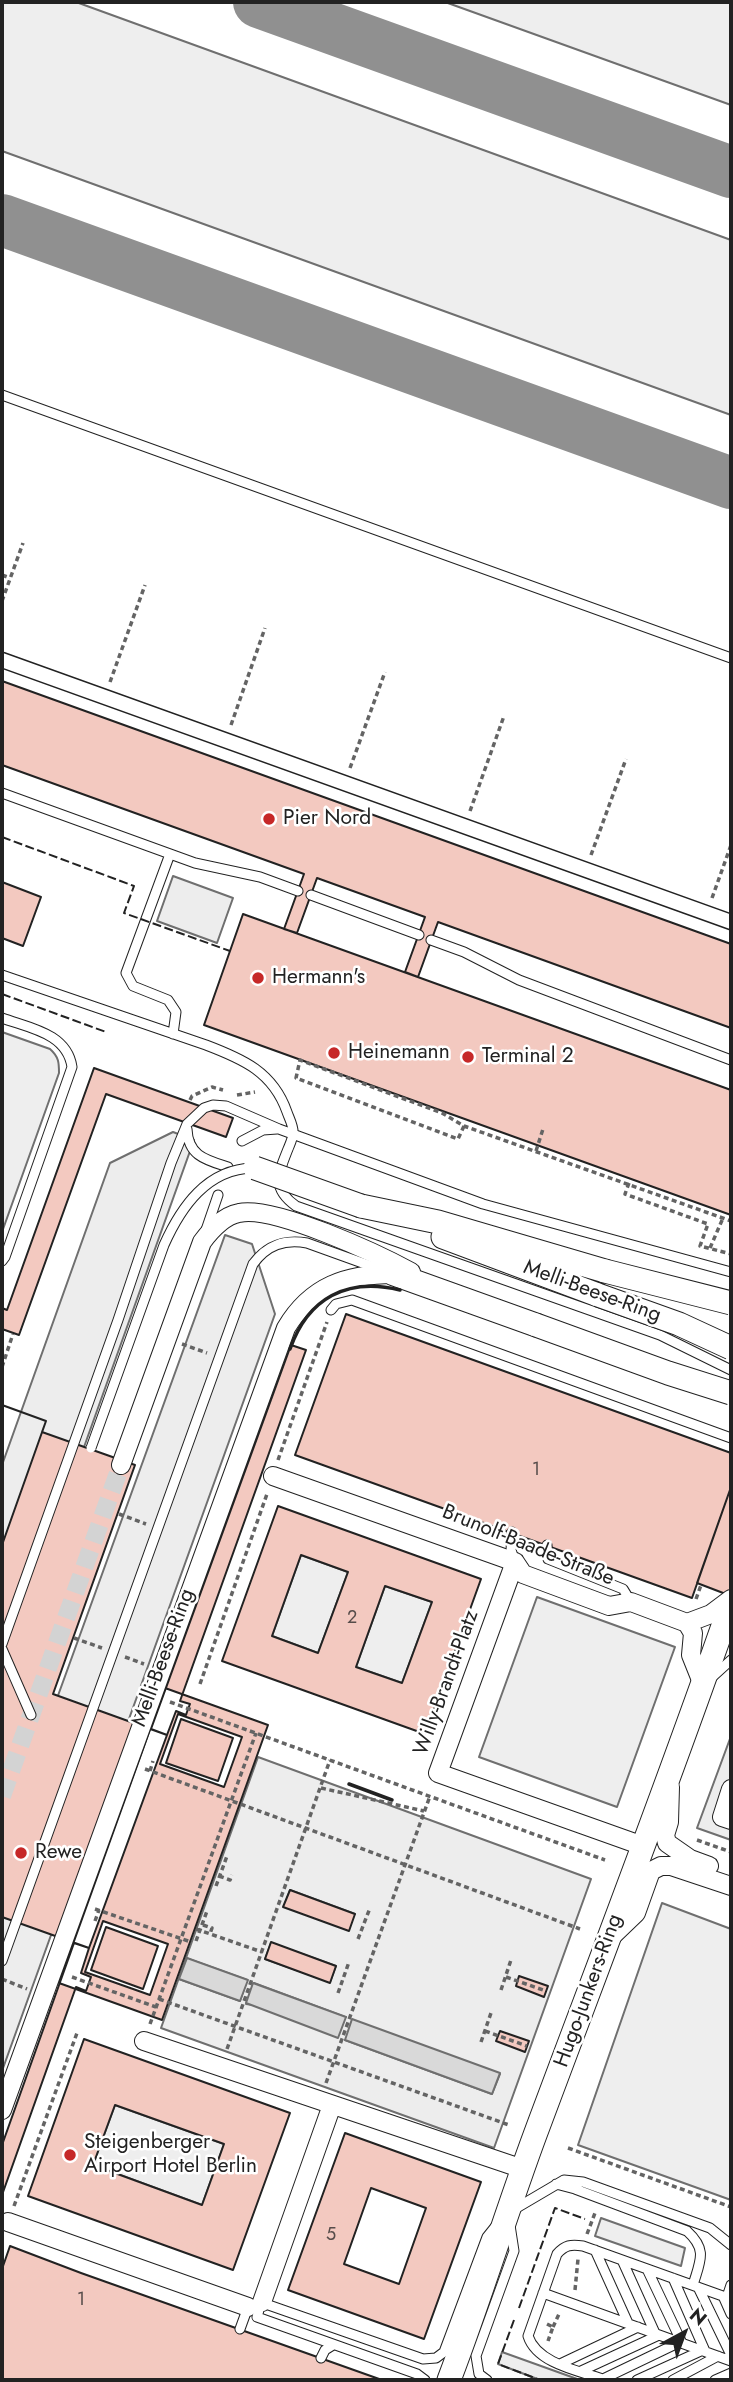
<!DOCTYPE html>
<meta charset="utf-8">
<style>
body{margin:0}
#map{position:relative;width:733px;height:2382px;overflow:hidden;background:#fff;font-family:Jost,sans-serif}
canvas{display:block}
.frame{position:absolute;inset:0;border:4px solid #222;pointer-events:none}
.north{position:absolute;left:649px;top:2298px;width:70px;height:70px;-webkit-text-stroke:5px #fff;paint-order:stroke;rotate:41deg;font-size:19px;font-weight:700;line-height:28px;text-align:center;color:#222}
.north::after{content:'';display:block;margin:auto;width:24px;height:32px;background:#222;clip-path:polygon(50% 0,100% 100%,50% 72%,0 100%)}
</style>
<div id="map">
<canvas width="733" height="2382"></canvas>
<div class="frame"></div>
<div class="north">N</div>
</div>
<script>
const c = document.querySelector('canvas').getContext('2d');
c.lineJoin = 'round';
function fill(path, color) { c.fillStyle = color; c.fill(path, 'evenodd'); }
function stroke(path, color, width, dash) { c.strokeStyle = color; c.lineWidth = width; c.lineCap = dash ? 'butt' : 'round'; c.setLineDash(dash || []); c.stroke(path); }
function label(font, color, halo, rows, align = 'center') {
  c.font = font + ' Jost,sans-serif'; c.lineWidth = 5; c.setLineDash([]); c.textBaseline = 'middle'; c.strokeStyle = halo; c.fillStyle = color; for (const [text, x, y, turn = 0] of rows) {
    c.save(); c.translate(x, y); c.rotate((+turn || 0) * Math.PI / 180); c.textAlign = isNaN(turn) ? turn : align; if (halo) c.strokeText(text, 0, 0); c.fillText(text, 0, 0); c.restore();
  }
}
const green = new Path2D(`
 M2 2H76L731 240V415L2 151Z
 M445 2H731V105Z
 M2 1032 50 1049C59 1057 59 1063 59 1073L2 1232Z
 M301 1555 348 1572 318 1653 272 1636Z
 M385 1586 432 1602 402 1683 356 1667Z
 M537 1597 675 1647 617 1807 479 1757Z
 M662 1903 731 1929V2200L578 2145Z
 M115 2105 224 2144 202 2205 93 2165Z
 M601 2218 685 2248 681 2266 595 2236Z
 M502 2352 580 2380H540L498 2364Z`);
fill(green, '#eee');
stroke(green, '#6f6f6f', 2);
const parking = new Path2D(`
 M173 876 233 898 217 943 157 921Z
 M173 1132 194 1140 2 1676V1465L110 1163Z
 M225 1235 252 1244 275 1314 2 2071V1850Z
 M731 1736V1840L697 1828Z
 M258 1757 591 1879 494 2148 161 2028ZM290 1890 355 1914 284 1907ZM271 1943 336 1966 330 1982 265 1959ZM186 1958 247 1980 240 2001 179 1979ZM254 1983 345 2017H346L246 2004ZM345 2040 500 2074 492 2094Z`);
fill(parking, '#ededed');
stroke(parking, '#6f6f6f', 2);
const water = new Path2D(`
 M187 1958 248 1980 240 2001 179 1979Z
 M253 1983 346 2017 338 2038 246 2003Z
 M352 2019 500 2073 492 2094 345 2040Z`);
fill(water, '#d9d9d9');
stroke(water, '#6f6f6f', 2);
stroke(new Path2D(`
 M259 2 731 172
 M2 220 731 483`), '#909090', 52);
const building = new Path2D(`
 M2 681 731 944V1028L438 922 418 977 405 972 425 917 317 878 297 933 284 929 304 874 2 765Z
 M2 882 41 897 23 946 2 938Z
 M243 914 731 1090V1215L204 1025Z
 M94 1068 233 1118 226 1137 106 1094 19 1335 2 1329V1308L7 1310Z
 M346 1314 731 1453V1487L692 1598 295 1455Z
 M291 1345 306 1350 180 1701 190 1704 188 1709 186 1715 176 1711 167 1735 151 1729Z
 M2 1405 46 1421 42 1432 135 1465 53 1694 167 1735 89 1948 2 1917Z
 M2 1405 46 1421 2 1545Z
 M731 1487V1596L697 1583Z
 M278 1506 481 1579 425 1734 222 1661ZM301 1555 348 1572 318 1653 272 1636ZM385 1586 432 1602 402 1683 356 1667Z
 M165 1688 268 1725 162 2020 59 1983ZM178 1714 242 1737 224 1787 160 1764ZM103 1921 168 1944 150 1995 85 1972Z
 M181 1719 233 1738 218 1781 166 1763Z
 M290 1890 355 1914 349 1931 283 1907Z
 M106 1927 158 1946 143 1989 91 1970Z
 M271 1942 336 1966 330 1983 265 1959Z
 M74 1943 89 1948 81 1973 91 1977 86 1991 76 1987 2 2195V2145Z
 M519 1976 548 1986 544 1997 516 1986Z
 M500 2031 529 2041 525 2052 496 2041Z
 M84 2039 290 2113 233 2270 28 2196ZM115 2105 224 2144 202 2205 93 2165Z
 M345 2133 481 2182 424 2339 288 2290ZM371 2188 426 2208 399 2284 344 2264Z
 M10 2246 81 2273 382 2380H2V2269Z`);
fill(building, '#f3c9c0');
stroke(building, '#222', 2);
stroke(new Path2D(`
 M2 1796 121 1465`), '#d3d3d3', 18, [18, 9]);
const service = new Path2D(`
 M2 395 731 658
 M2 793 195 863 260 877 298 891
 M170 854 126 973 133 986 168 1000 176 1012 173 1034
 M311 895 419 935
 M431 940 464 952 519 980 731 1060
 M2 975 206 1045C243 1059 273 1072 287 1112 289 1118 294 1127 293 1133 293 1138 290 1144 288 1149 278 1174 271 1188 296 1206L660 1335 731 1370
 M2 1018C29 1028 67 1033 72 1067L5 1257 2 1261
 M187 1129C188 1156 206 1160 228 1167
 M242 1141 263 1130 277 1129
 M206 1230 218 1195
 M331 1310 336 1304 352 1300 731 1438
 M512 1532 511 1550 515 1562
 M547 1545 548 1559 623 1589 631 1602
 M2 1644 118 1320 171 1163 187 1124 204 1108 213 1105 226 1106 279 1129 483 1204 731 1272
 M2 1649 31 1715
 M709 1680 731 1660
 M2 1961 253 1264C267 1245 284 1239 307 1243L382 1270
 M556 2184 575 2189 687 2231C708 2250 700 2261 693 2285
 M513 2210 564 2180 583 2182 710 2228 731 2245
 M595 2250 628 2323
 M622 2260 655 2333
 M647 2269 682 2343
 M673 2278 705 2351
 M698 2287 731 2355
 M543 2293 731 2361
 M723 2296 731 2314
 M727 2297 731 2285
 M260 2302 423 2359 436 2358 444 2352 487 2237 495 2227
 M248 2307 259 2310 257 2317 417 2374 425 2380
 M240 2329 248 2307
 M321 2358 325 2350 333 2345
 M560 2364 638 2327
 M581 2371 659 2335
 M603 2379 680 2342
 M487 2380 479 2374 476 2356 514 2251 510 2225
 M606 2380C580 2371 537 2364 528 2336L557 2254C565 2245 571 2244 583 2246L731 2299
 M637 2380 703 2350
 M673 2380 718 2356
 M715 2380 731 2373`);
const pedestrian = new Path2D(`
 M2 660 731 922`);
const minor = new Path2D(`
 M121 1465 202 1242C211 1230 223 1216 239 1213 273 1205 378 1254 411 1272
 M273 1476 515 1562 523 1574 609 1606 631 1602 687 1623 693 1633 691 1655 703 1685
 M515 1562 438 1773 643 1846
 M687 1623 711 1614 731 1599
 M670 1787 669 1822 665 1835 667 1843 690 1859 709 1866
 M731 1789 722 1817 731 1820
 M611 1937 636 1913 651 1871 661 1866H671L731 1886
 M144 2041 523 2169
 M2 2110 286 1328C311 1286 346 1274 394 1274
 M8 2222 248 2307
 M262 2302 332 2105`);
const tertiary = new Path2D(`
 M361 1206 438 1222 605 1271
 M443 1237 598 1295
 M394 1274 536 1325
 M449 2380C480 2299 505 2216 535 2135 601 1958 669 1782 731 1603`);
stroke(service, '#222', 11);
stroke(pedestrian, '#222', 17);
stroke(minor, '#222', 20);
stroke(tertiary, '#222', 25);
stroke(new Path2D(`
 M2 575 10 578
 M2 601 23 543
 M110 682 145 585
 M231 725 265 628
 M350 768 385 672
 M470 811 504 716
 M591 855 626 759
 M712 898 731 845
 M237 1095 255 1092
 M190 1100 192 1096 212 1087 223 1090
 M464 1126 458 1139 296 1078 300 1060 442 1113 464 1126 731 1221
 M536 1151 543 1129
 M629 1183 625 1194 708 1224 700 1246 731 1254
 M710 1248 723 1218
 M182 1344 207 1353
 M2 1367 13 1334
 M278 1460 327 1322
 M119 1514 146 1524
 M696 1599 701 1585
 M74 1638 102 1648
 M125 1657 144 1664
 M200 1684 267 1494
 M170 1702 605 1860
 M145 1769 580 1929
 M150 1771 153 1761
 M321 1788 424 1811
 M697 1840 731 1852
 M219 1876 230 1880 232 1875
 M216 1886 227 1856
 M95 1909 191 1942
 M95 1921 99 1910
 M203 1925 212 1928 210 1934
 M196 1929 262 1952
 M358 1939 370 1908
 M196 1941 207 1911
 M72 1977 156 2007
 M506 1977 546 1991
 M2 1979 27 1989
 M501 1990 511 1960
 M338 1993 349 1962
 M159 1999 509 2125
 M150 2024 256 1733
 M485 2031 527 2046
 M481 2042 491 2013
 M227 2049 330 1760
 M326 2083 430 1796
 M568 2148 731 2207
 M14 2206 77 2033
 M587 2234 595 2213
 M575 2290 578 2259
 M547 2324 553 2327 548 2341
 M553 2327 559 2314`), '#646464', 3.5, [5, 3.5]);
stroke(service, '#fff', 9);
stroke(pedestrian, '#fff', 14);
stroke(minor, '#fff', 18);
stroke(tertiary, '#fff', 23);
const serviceBridge = new Path2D(`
 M91 1448 164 1245C181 1207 207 1169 253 1168`);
const tertiaryBridge = new Path2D(`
 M255 1168 361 1206
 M605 1271 731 1303
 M598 1295 679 1324 731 1348
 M536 1325 668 1373 731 1393`);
stroke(serviceBridge, '#222', 11, []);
stroke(tertiaryBridge, '#222', 25, []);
stroke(serviceBridge, '#fff', 9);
stroke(tertiaryBridge, '#fff', 23);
stroke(new Path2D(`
 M2 837 134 886 124 913 230 951
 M2 994 106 1032
 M519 2308 555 2208 585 2219
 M514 2320 498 2364 540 2380`), '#222', 2, [9, 3.5]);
stroke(new Path2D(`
 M290 1349C308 1298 347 1277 400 1290
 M349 1784 392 1800`), '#222', 3.5);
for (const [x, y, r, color] of [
 [269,819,7,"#c62828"],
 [258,978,7,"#c62828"],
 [334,1053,7,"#c62828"],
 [468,1057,7,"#c62828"],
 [21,1853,7,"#c62828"],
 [70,2155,7,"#c62828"]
]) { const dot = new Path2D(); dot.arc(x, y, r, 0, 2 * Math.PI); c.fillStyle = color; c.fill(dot); stroke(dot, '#fff', 2.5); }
label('18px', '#564c4a', null, [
 ["1",536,1471],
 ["2",352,1619],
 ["5",331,2236],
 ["1",81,2301]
]);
label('21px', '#222', '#fff', [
 ["Pier Nord",283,819],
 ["Hermann's",272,978],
 ["Heinemann",348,1053],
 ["Terminal 2",482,1057],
 ["Rewe",35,1853],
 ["Steigenberger",84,2143],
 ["Airport Hotel Berlin",84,2167]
], 'left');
label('21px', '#222', '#fff', [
 ["Melli-Beese-Ring",592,1292,20],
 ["Brunolf-Baade-Straße",528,1546,22],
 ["Melli-Beese-Ring",164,1658,-70],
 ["Willy-Brandt-Platz",447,1683,-70],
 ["Hugo-Junkers-Ring",589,1991,-70]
]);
</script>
